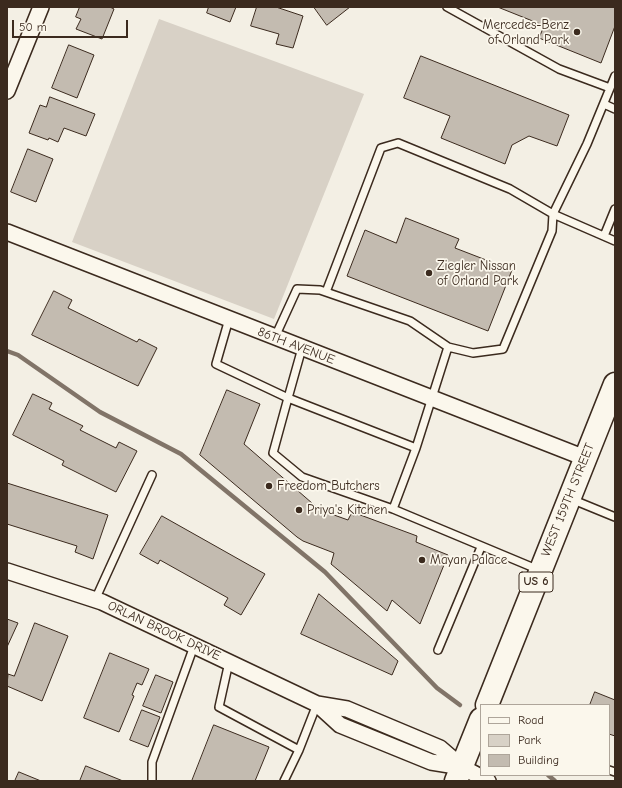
<!DOCTYPE html>
<style>
body{margin:0}
#map{position:relative;width:622px;height:788px;overflow:hidden;background:#f3efe4;font-family:"Comic Neue",sans-serif}
canvas{display:block}
.frame{position:absolute;inset:0;border:8px solid #3b2a1e;pointer-events:none}
.legend{position:absolute;left:480px;top:704px;width:130px;height:72px;box-sizing:border-box;background:#fbf7ec;border:1px solid #aea59a;margin:0;padding:5px 7px;list-style:none;font-size:12px;color:#3b2a1e}
.legend li{display:flex;align-items:center;gap:8px;height:20px}
.legend b{width:20px;border:1px solid #aea59a}
.scale{position:absolute;left:12px;top:20px;width:116px;height:18px;box-sizing:border-box;border:2px solid #3b2a1e;border-top:0;padding-left:5px;font-size:12px;line-height:14px;white-space:nowrap;color:#3b2a1e;-webkit-text-stroke:3px #fbf7ec;paint-order:stroke}
</style>
<div id="map">
<canvas width="622" height="788"></canvas>
<div class="frame"></div>
<ul class="legend">
<li><b style="height:5px;background:#fbf7ec"></b>Road</li>
<li><b style="height:11px;background:#d8d1c6"></b>Park</li>
<li><b style="height:11px;background:#c3bbb0"></b>Building</li>
</ul>
<div class="scale">50 m</div>
</div>
<script>
const c = document.querySelector('canvas').getContext('2d');
c.lineJoin = 'round';
function fill(path, color) { c.fillStyle = color; c.fill(path, 'evenodd'); }
function stroke(path, color, width, dash) { c.strokeStyle = color; c.lineWidth = width; c.lineCap = dash ? 'butt' : 'round'; c.setLineDash(dash || []); c.stroke(path); }
function label(font, color, halo, rows, align = 'center') {
  c.font = font + ' "Comic Neue",sans-serif'; c.lineWidth = 3.5; c.setLineDash([]); c.textBaseline = 'middle'; c.strokeStyle = halo; c.fillStyle = color; for (const [text, x, y, turn = 0] of rows) {
    c.save(); c.translate(x, y); c.rotate((+turn || 0) * Math.PI / 180); c.textAlign = isNaN(turn) ? turn : align; if (halo) c.strokeText(text, 0, 0); c.fillText(text, 0, 0); c.restore();
  }
}
fill(new Path2D(`
 M159 19 364 94 274 319 72 242Z`), '#d8d1c6');
stroke(new Path2D(`
 M7 351 18 355 100 412 181 454 325 572 437 688 460 705
 M548 775 555 781`), '#817468', 4.5);
const building = new Path2D(`
 M80 7H110L114 9 102 39 76 29 81 19 76 17Z
 M209 7H236L230 22 207 13Z
 M257 7H276L303 16 293 48 276 44 279 34 251 26Z
 M314 7H350L327 25Z
 M498 7H615V26L601 63 539 38 544 26Z
 M69 45 94 55 77 98 52 88Z
 M421 56 569 115 557 146 529 136 512 145 505 164 441 138 450 116 404 98Z
 M50 97 95 114 86 136 64 128 58 142 49 138 48 140 29 133 40 105 46 107Z
 M28 149 53 159 36 202 11 192Z
 M406 218 459 239 455 248 512 270 488 331 347 276 365 230 396 243Z
 M54 291 72 300 68 308 137 342 139 339 157 348 138 386 32 335Z
 M227 390 260 404 244 444 320 510 348 520 351 514 354 516 355 513 417 536 416 542 448 555 420 624 392 600 387 611 331 564 334 553 303 541 297 537 200 455Z
 M33 394 52 403 49 409 83 426 80 430 116 448 119 442 137 451 116 492 62 465 64 461 13 435Z
 M7 483 108 515 93 559 75 552 77 546 7 524Z
 M162 516 265 574 241 615 224 605 228 598 160 560 158 564 140 554Z
 M319 594 398 661 392 675 301 634Z
 M7 619 18 623 7 647Z
 M35 623 68 636 42 701 7 686 8 674 14 676Z
 M110 653 149 669 142 685 137 683 132 695 134 696 119 732 84 718Z
 M156 675 173 682 161 713 143 706Z
 M595 692 615 700V736L609 734V705H590Z
 M142 710 160 717 148 747 130 740Z
 M214 725 269 747 255 781H192Z
 M86 766 123 781H80Z
 M19 772 41 781H15Z`);
fill(building, '#c3bbb0');
stroke(building, '#3b2a1e', 1);
const lane = new Path2D(`
 M447 7 559 69 610 88
 M604 104 615 109
 M604 236 615 209
 M326 292 381 148 398 143 510 189 553 214 587 144 615 76
 M229 319 216 364 288 398 273 453 302 477 393 509 539 570
 M275 337 297 289 320 290 410 321 448 347
 M302 348 288 398 416 448
 M571 499 615 517
 M393 509 416 448 448 347 473 353 503 349 552 231 553 214 615 241
 M95 600 152 475
 M438 650 481 547
 M229 662 219 707 299 750
 M609 770 615 772
 M152 781V762L194 646
 M284 781 299 750 317 704`);
const street = new Path2D(`
 M7 91 41 7
 M7 232 585 458
 M7 571 102 602 317 704 347 709 440 748 462 767 488 781
 M317 704 340 725 431 762 462 767`);
const primary = new Path2D(`
 M487 705 615 384
 M456 781 481 719`);
stroke(lane, '#3b2a1e', 10);
stroke(street, '#3b2a1e', 18);
stroke(primary, '#3b2a1e', 25);
stroke(lane, '#fbf7ec', 7);
stroke(street, '#fbf7ec', 15);
stroke(primary, '#fbf7ec', 22);
for (const [x, y, r, color] of [
 [577,32,4,"#3b2a1e"],
 [429,273,4,"#3b2a1e"],
 [269,486,4,"#3b2a1e"],
 [299,510,4,"#3b2a1e"],
 [422,560,4,"#3b2a1e"]
]) { const dot = new Path2D(); dot.arc(x, y, r, 0, 2 * Math.PI); c.fillStyle = color; c.fill(dot); stroke(dot, '#fbf7ec', 1.5); }
for (const [x, y, w] of [
 [536,582,34]
]) { const box = new Path2D(); box.roundRect(x - w / 2, y - 10, w, 20, 3); c.fillStyle = '#fbf7ec'; c.fill(box); stroke(box, '#3b2a1e', 1); }
label('bold 12px', '#3b2a1e', null, [
 ["US 6",536,582]
]);
label('13px', '#3b2a1e', '#fbf7ec', [
 ["Mercedes-Benz",569,25,"right"],
 ["of Orland Park",569,40,"right"],
 ["Ziegler Nissan",437,266],
 ["of Orland Park",437,281],
 ["Freedom Butchers",277,486],
 ["Priya's Kitchen",307,510],
 ["Mayan Palace",430,560]
], 'left');
label('13px', '#3b2a1e', '#fbf7ec', [
 ["86TH AVENUE",296,346,21],
 ["WEST 159TH STREET",568,500,-68],
 ["ORLAN BROOK DRIVE",164,631,25]
]);
</script>
